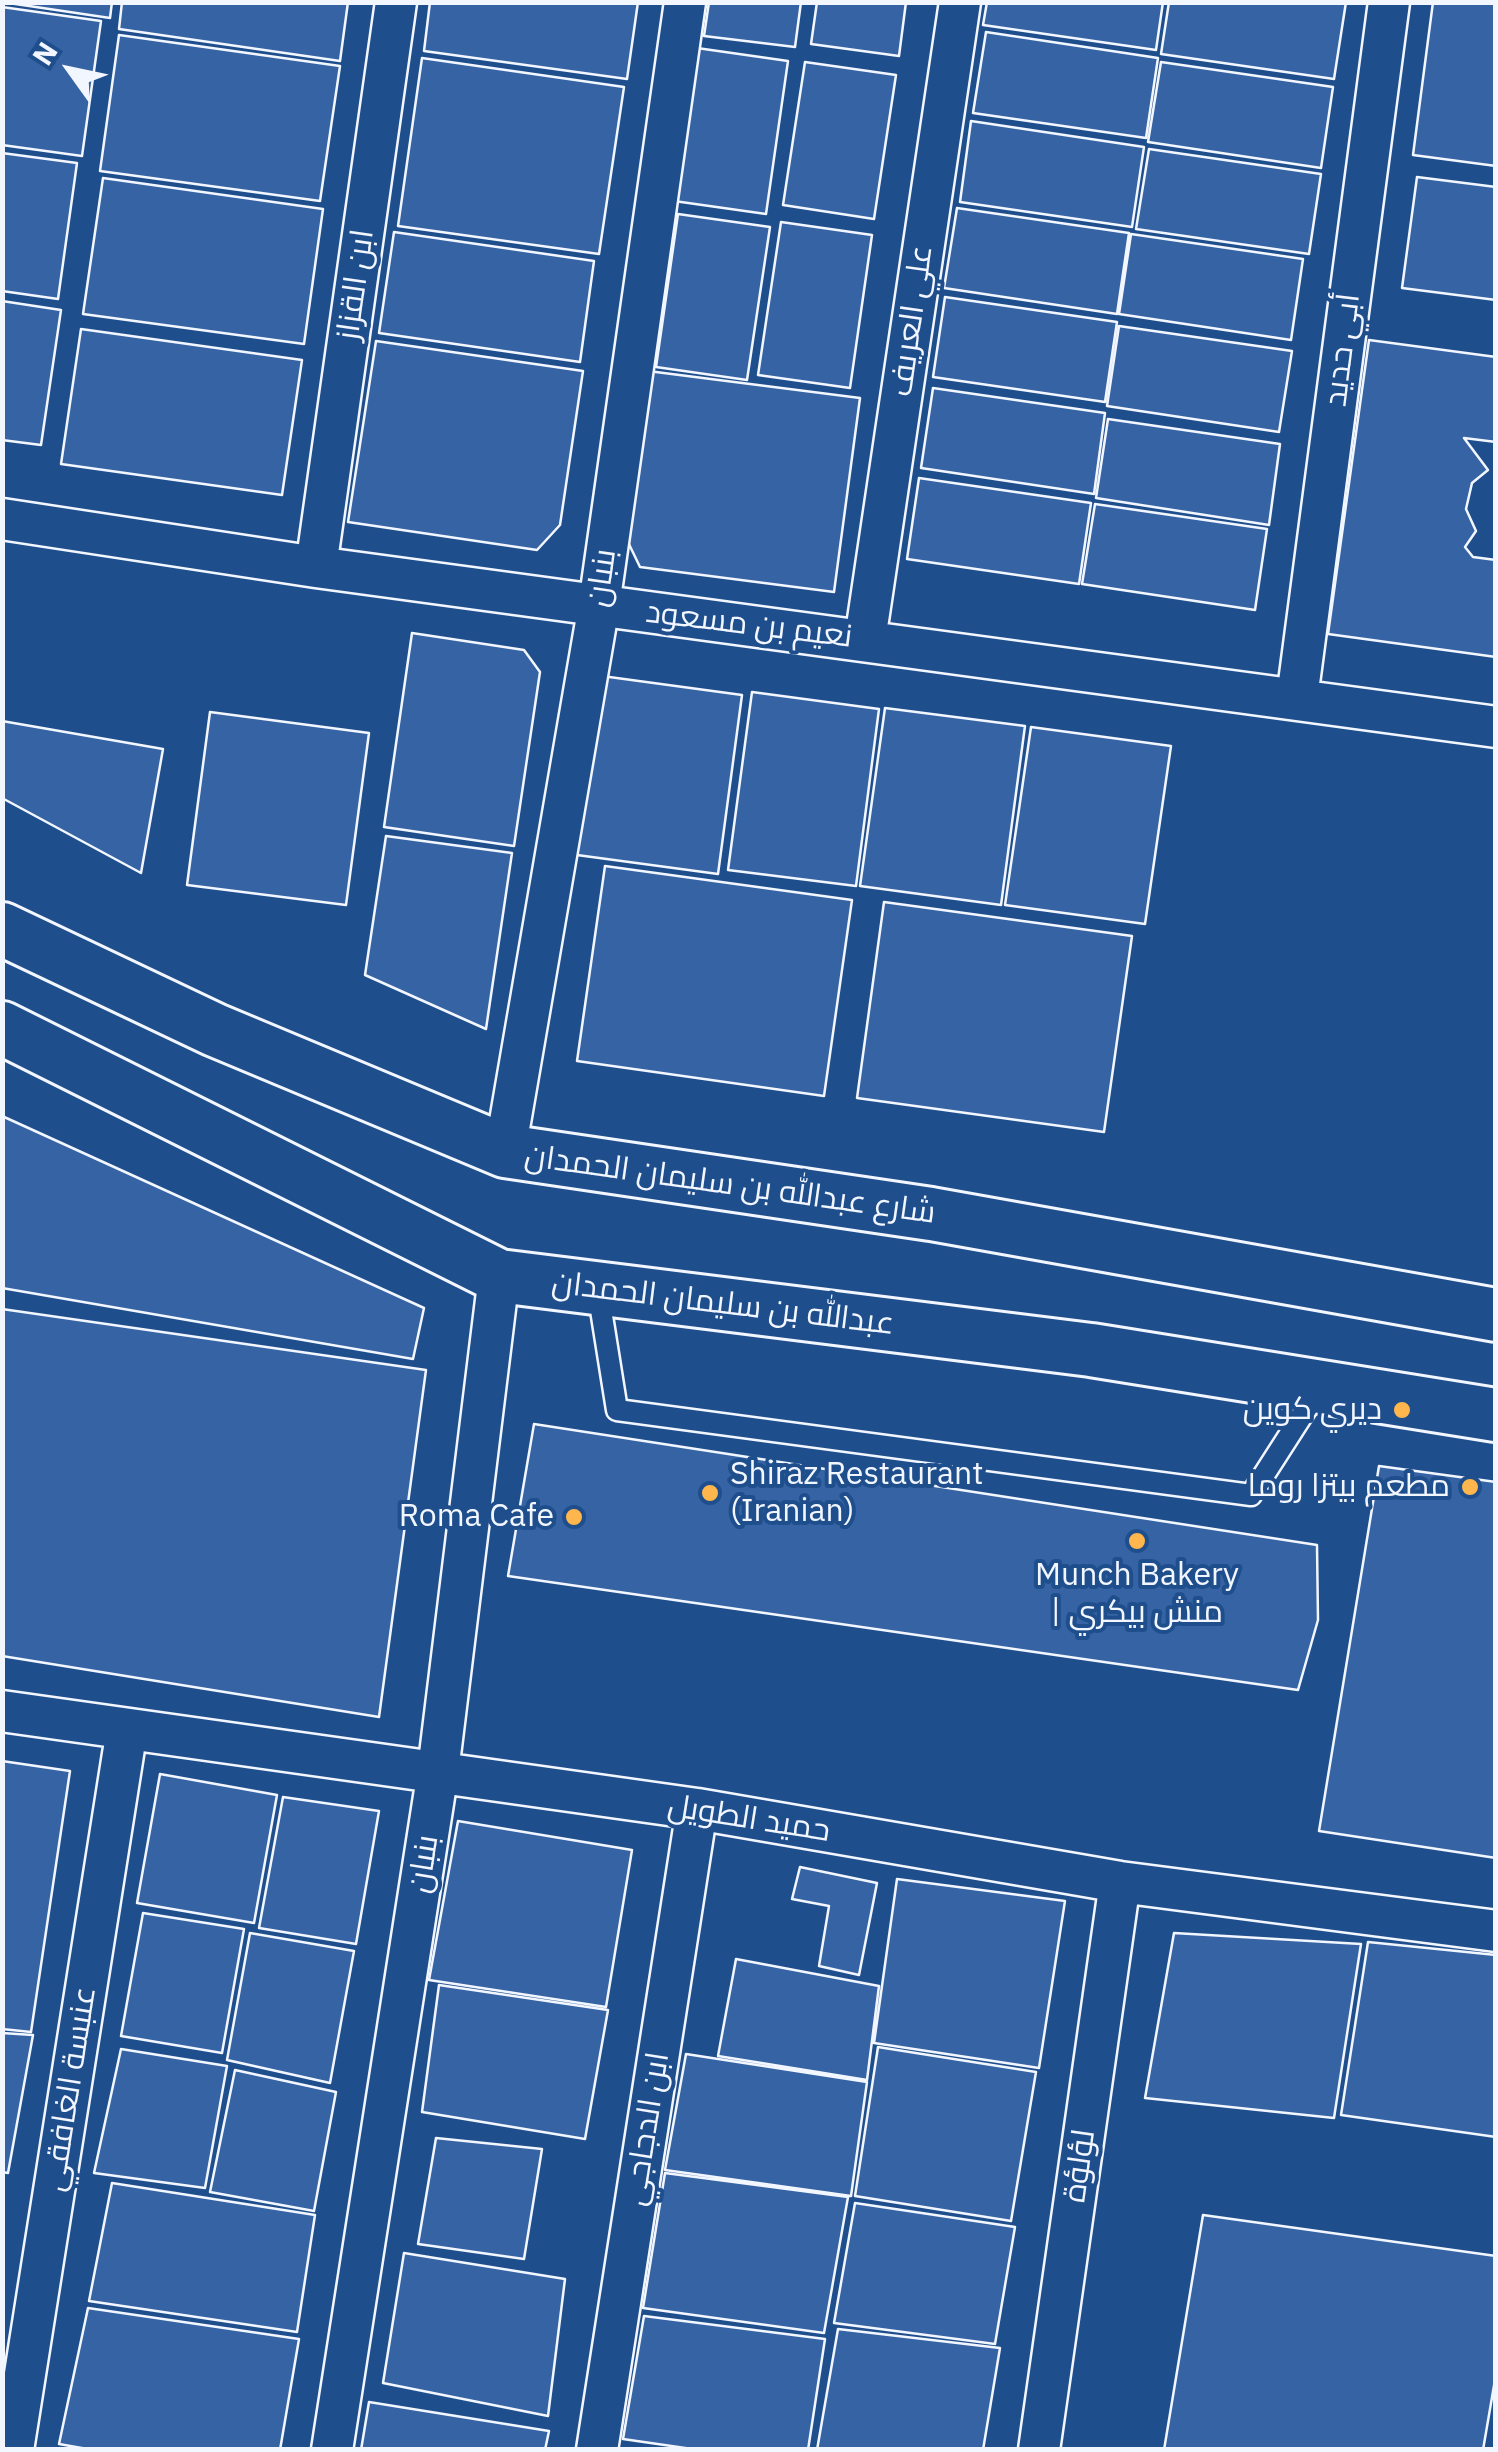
<!DOCTYPE html>
<meta charset="utf-8">
<style>
body{margin:0}
#map{position:relative;width:1498px;height:2452px;overflow:hidden;background:#1f4e8c;font-family:"IBM Plex Sans",sans-serif}
canvas{display:block}
.frame{position:absolute;inset:0;border:5px solid #f2f6ff;pointer-events:none}
.north{position:absolute;left:20px;top:20px;width:100px;height:100px;-webkit-text-stroke:8px #1f4e8c;paint-order:stroke;rotate:303deg;font-size:28px;font-weight:700;line-height:40px;text-align:center;color:#f2f6ff}
.north::after{content:'';display:block;margin:auto;width:35px;height:45px;background:#f2f6ff;clip-path:polygon(50% 0,100% 100%,50% 72%,0 100%)}
</style>
<div id="map">
<canvas width="1498" height="2452"></canvas>
<div class="frame"></div>
<div class="north">N</div>
</div>
<script>
const c = document.querySelector('canvas').getContext('2d');
c.lineJoin = 'round';
function fill(path, color) { c.fillStyle = color; c.fill(path, 'evenodd'); }
function stroke(path, color, width, dash) { c.strokeStyle = color; c.lineWidth = width; c.lineCap = dash ? 'butt' : 'round'; c.setLineDash(dash || []); c.stroke(path); }
function label(font, color, halo, rows, align = 'center') {
  c.font = font + ' "IBM Plex Sans",Cairo,sans-serif'; c.lineWidth = 8; c.setLineDash([]); c.textBaseline = 'middle'; c.strokeStyle = halo; c.fillStyle = color; for (const [text, x, y, turn = 0] of rows) {
    c.save(); c.translate(x, y); c.rotate((+turn || 0) * Math.PI / 180); c.textAlign = isNaN(turn) ? turn : align; if (halo) c.strokeText(text, 0, 0); c.fillText(text, 0, 0); c.restore();
  }
}
const building = new Path2D(`
 M2 2H112L110 18Z
 M122 2H348L340 61 119 29Z
 M430 2H638L627 79 424 51Z
 M709 2H801L795 47 704 36Z
 M817 2H906L899 56 811 44Z
 M987 2H1163L1156 50 983 25Z
 M1169 2H1346L1334 79 1161 54Z
 M1433 2H1496V166L1413 155Z
 M2 7 101 21 82 156 2 145Z
 M986 32 1158 58 1146 138 973 113Z
 M119 35 340 66 320 201 100 171Z
 M697 48 788 61 766 214 674 201Z
 M422 58 624 87 599 254 398 226Z
 M805 62 896 75 874 219 783 205Z
 M1161 62 1333 87 1321 168 1148 142Z
 M971 121 1144 147 1132 227 960 202Z
 M1149 149 1321 174 1309 254 1136 229Z
 M2 153 77 163 58 299 2 291Z
 M1417 177 1496 187V300L1402 288Z
 M103 178 323 209 304 344 83 314Z
 M957 208 1129 233 1117 314 944 288Z
 M678 214 770 227 747 380 656 367Z
 M781 222 872 235 850 388 758 375Z
 M394 232 594 261 580 362 379 333Z
 M1131 234 1303 259 1291 340 1119 314Z
 M945 297 1117 322 1105 402 933 377Z
 M2 301 61 310 41 445 2 440Z
 M1119 326 1292 351 1279 432 1107 406Z
 M81 329 302 360 282 495 61 464Z
 M1369 340 1496 357V442L1464 438 1488 470 1472 483 1466 509 1476 531 1465 547 1473 557 1496 560V657L1328 634Z
 M376 341 583 371 560 525 537 550 348 522Z
 M648 371 860 398 834 592 640 567 626 538Z
 M933 388 1105 413 1094 494 921 468Z
 M1108 419 1280 444 1269 525 1096 498Z
 M919 478 1091 503 1079 584 907 559Z
 M1095 504 1267 529 1255 610 1082 584Z
 M412 633 524 650 540 672 514 846 384 827Z
 M602 676 742 695 718 874 577 855Z
 M752 692 879 709 856 886 728 870Z
 M885 708 1025 726 1001 905 860 886Z
 M210 712 369 733 346 905 187 885Z
 M2 721 163 749 141 873 2 798Z
 M1031 727 1171 746 1145 924 1005 905Z
 M386 836 512 853 486 1029 365 975Z
 M605 866 852 900 824 1096 577 1061Z
 M884 902 1132 936 1104 1132 857 1098Z
 M2 1116 424 1308 413 1359 2 1288Z
 M2 1309 426 1370 379 1717 2 1656Z
 M534 1424 1317 1545 1318 1620 1298 1690 508 1576Z
 M1379 1466 1496 1482V1858L1319 1831Z
 M2 1761 70 1771 31 2032 2 2029Z
 M160 1774 277 1795 254 1923 137 1903Z
 M283 1797 379 1811 356 1944 259 1928Z
 M458 1821 632 1850 606 2007 429 1980Z
 M800 1867 877 1883 859 1975 819 1966 829 1906 792 1899Z
 M897 1879 1065 1901 1039 2068 874 2043Z
 M143 1913 244 1929 222 2053 121 2036Z
 M250 1933 354 1951 330 2083 227 2060Z
 M1174 1933 1361 1944 1334 2118 1145 2098Z
 M1368 1942 1496 1955V2137L1341 2115Z
 M736 1959 879 1986 867 2080 718 2056Z
 M439 1985 608 2010 585 2139 422 2112Z
 M2 2033 33 2035 8 2173 2 2172Z
 M878 2047 1036 2072 1011 2221 855 2196Z
 M121 2049 227 2066 205 2188 94 2173Z
 M686 2054 867 2082 851 2196 665 2170Z
 M235 2070 336 2092 314 2211 210 2192Z
 M436 2138 542 2149 524 2259 418 2244Z
 M665 2173 848 2197 824 2333 643 2308Z
 M112 2183 315 2215 297 2332 89 2301Z
 M855 2203 1015 2227 995 2344 834 2323Z
 M1203 2215 1496 2256V2374L1483 2450H1164Z
 M404 2253 565 2279 548 2416 383 2383Z
 M88 2308 299 2339 280 2450H93L59 2444Z
 M644 2316 825 2339 808 2450H699L623 2439Z
 M838 2329 1000 2348 983 2450H817Z
 M369 2402 549 2431 545 2450H361Z`);
fill(building, '#3563a3');
stroke(building, '#f2f6ff', 2.5);
const service = new Path2D(`
 M598 1291 617 1410 1251 1495 1319 1389`);
const minor = new Path2D(`
 M2 519 316 567 1496 727
 M316 567 396 2
 M865 640 960 2
 M1297 698 1389 2
 M505 1151 599 605 685 2
 M2 1711 697 1809 1120 1882 1496 1931
 M13 2450 127 1729
 M332 2450 438 1771 499 1276
 M597 2450 697 1809
 M1039 2450 1120 1882`);
const tertiary = new Path2D(`
 M2 929 215 1030 505 1151 931 1214 1496 1315
 M2 1028 499 1276 1091 1350 1496 1415`);
stroke(service, '#f2f6ff', 25);
stroke(minor, '#f2f6ff', 45);
stroke(tertiary, '#f2f6ff', 58);
stroke(service, '#1f4e8c', 20);
stroke(minor, '#1f4e8c', 40);
stroke(tertiary, '#1f4e8c', 52);
for (const [x, y, r, color] of [
 [1402,1410,10,"#ffb74d"],
 [1470,1487,10,"#ffb74d"],
 [710,1493,10,"#ffb74d"],
 [574,1517,10,"#ffb74d"],
 [1137,1541,10,"#ffb74d"]
]) { const dot = new Path2D(); dot.arc(x, y, r, 0, 2 * Math.PI); c.fillStyle = color; c.fill(dot); stroke(dot, '#1f4e8c', 4); }
label('32px', '#f2f6ff', '#1f4e8c', [
 ["ابن القزاز",356,285,-82],
 ["علي العريف",912,321,-82],
 ["أبي حديد",1343,350,-83],
 ["بنبان",602,578,-82],
 ["نعيم بن مسعود",749,625,7],
 ["شارع عبدالله بن سليمان الحمدان",730,1185,8],
 ["عبدالله بن سليمان الحمدان",723,1304,7],
 ["حميد الطويل",749,1819,9],
 ["بنبان",424,1864,-81],
 ["عنبسة الغافقي",70,2089,-81],
 ["ابن الدجاجي",647,2129,-81],
 ["لؤلؤة",1080,2166,-82]
]);
label('32px', '#f2f6ff', '#1f4e8c', [
 ["ديري كوين",1382,1410],
 ["Shiraz Restaurant",730,1475,"left"],
 ["(Iranian)",730,1512,"left"],
 ["مطعم بيتزا روما",1450,1487],
 ["Roma Cafe",554,1517],
 ["Munch Bakery",1137,1576,"center"],
 ["| منش بيكري",1137,1613,"center"]
], 'right');
</script>
